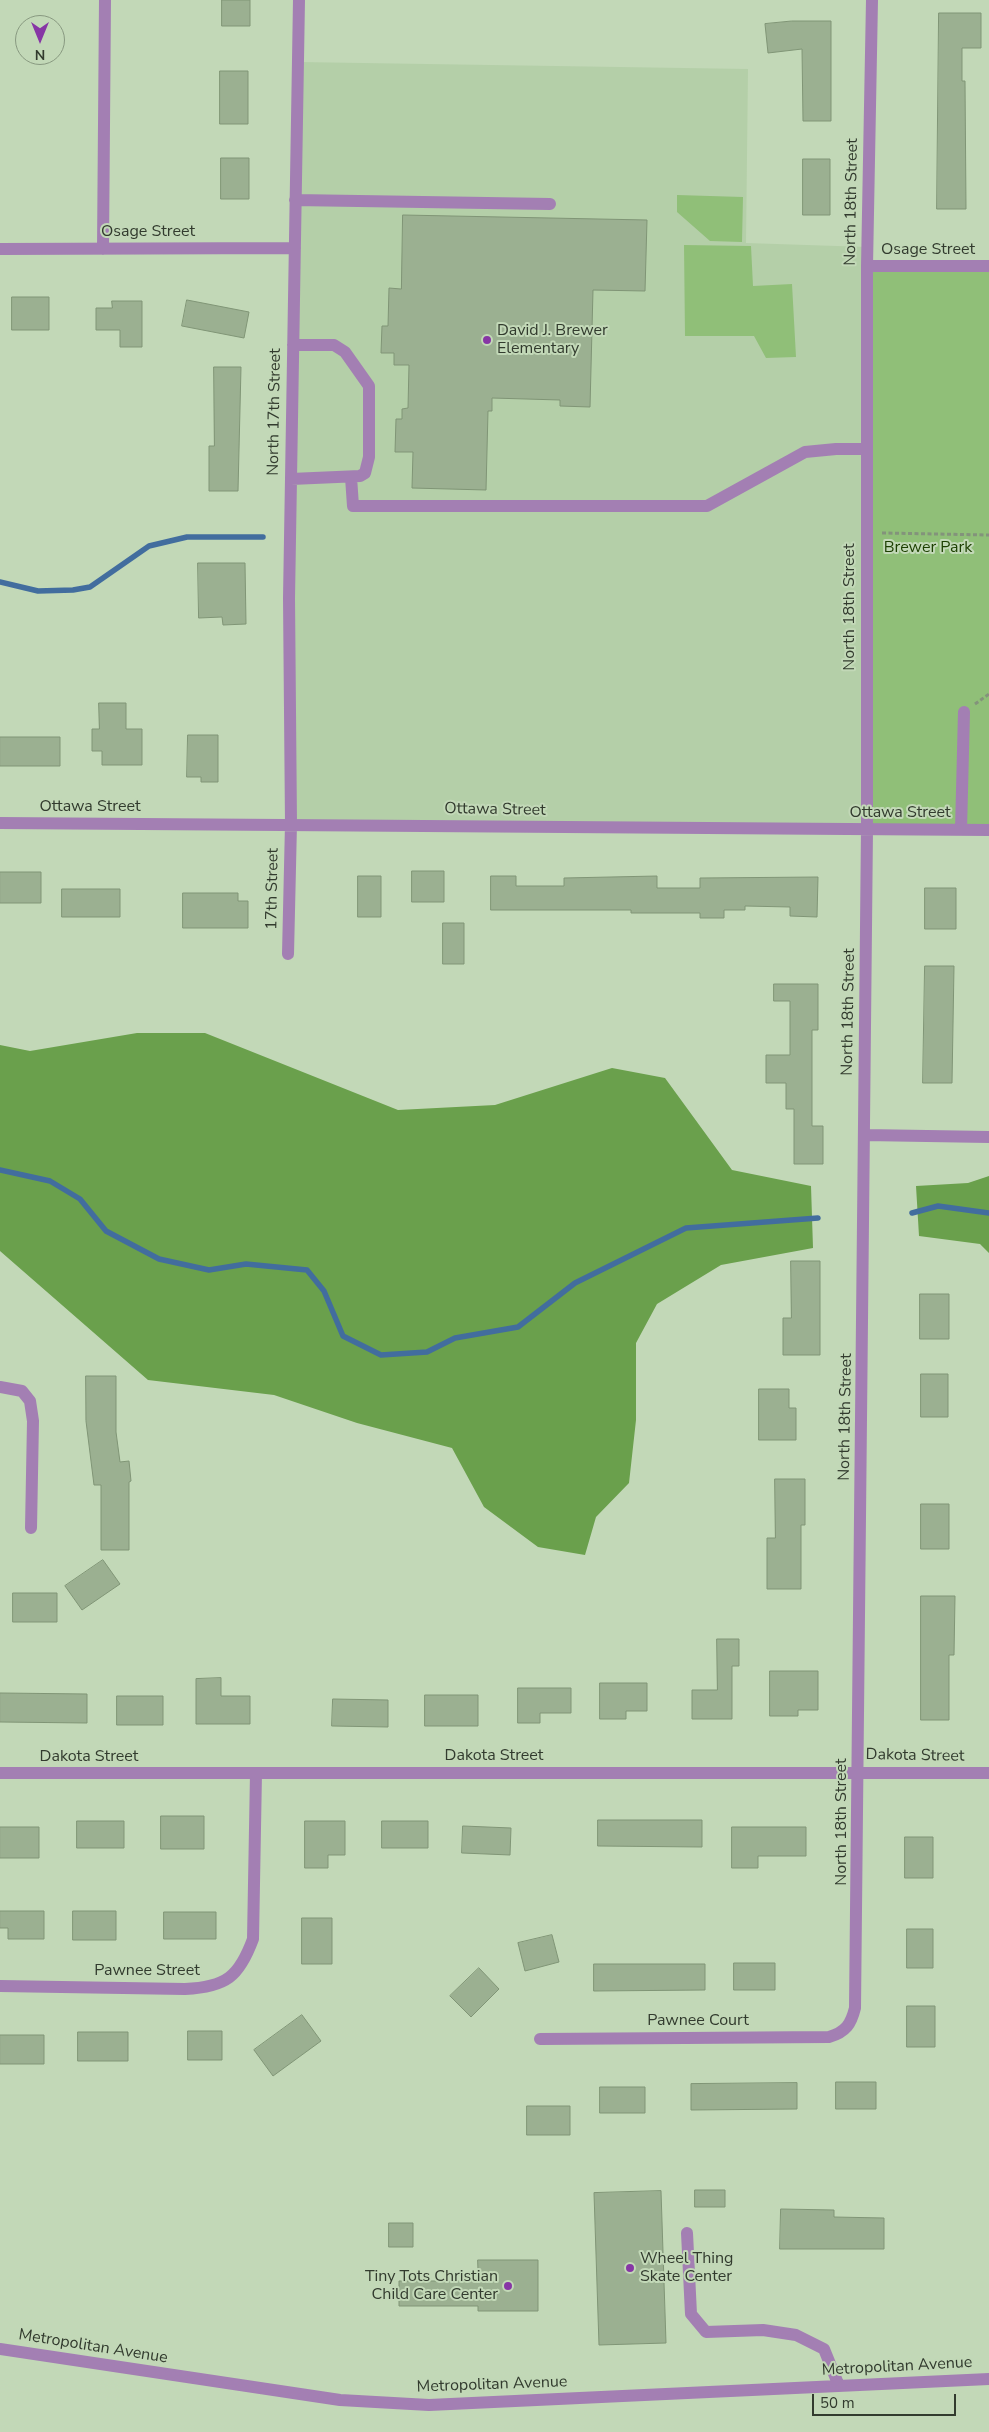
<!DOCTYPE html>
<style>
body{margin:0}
#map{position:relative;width:989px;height:2432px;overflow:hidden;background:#c2d8b7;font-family:"Nunito Sans",sans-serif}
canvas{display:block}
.north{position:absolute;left:15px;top:15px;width:50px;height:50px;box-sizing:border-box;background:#c2d8b7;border:1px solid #889980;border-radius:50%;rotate:180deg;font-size:14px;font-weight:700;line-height:20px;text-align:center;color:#323b2e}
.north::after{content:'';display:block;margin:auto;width:18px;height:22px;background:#8736a5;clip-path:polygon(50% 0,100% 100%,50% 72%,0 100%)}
.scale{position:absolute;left:812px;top:2394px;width:144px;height:22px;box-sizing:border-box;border:2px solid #323b2e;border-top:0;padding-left:6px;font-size:15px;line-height:18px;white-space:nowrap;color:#323b2e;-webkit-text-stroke:4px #c2d8b7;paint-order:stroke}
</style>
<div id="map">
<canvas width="989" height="2432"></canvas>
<div class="north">N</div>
<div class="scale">50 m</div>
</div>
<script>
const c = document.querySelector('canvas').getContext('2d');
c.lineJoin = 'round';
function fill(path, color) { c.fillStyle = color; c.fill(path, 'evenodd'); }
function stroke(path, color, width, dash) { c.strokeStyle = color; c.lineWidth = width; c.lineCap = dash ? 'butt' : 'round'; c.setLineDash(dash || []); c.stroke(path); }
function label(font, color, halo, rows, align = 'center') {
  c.font = font + ' "Nunito Sans",sans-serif'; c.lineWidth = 4; c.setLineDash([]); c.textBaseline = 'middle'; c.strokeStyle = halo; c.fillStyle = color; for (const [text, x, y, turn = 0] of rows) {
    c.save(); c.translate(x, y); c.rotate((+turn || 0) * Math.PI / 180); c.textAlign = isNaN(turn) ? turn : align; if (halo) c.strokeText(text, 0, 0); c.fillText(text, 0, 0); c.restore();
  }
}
fill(new Path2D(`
 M298 62 748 69 746 243 867 247V829L291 824Z`), '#b4cfa8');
fill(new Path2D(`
 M677 195 743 197 742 242 710 241 677 212Z
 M684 245 751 246 753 286 792 284 796 357 766 358 754 336H685Z
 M867 266H989V830L867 829Z`), '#90bf78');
fill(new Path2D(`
 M137 1033H205L398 1110 495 1105 612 1068 665 1078 732 1170 811 1186 813 1248 721 1265 657 1304 636 1343V1420L629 1483 596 1517 585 1555 538 1547 484 1507 452 1448 357 1423 274 1395 148 1380 0 1251V1045L30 1051Z
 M989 1176V1253L980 1244 919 1236 916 1186 968 1183Z`), '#6aa04c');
stroke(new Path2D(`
 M0 582 38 591 73 590 90 587 149 546 187 537H263
 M0 1170 50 1181 80 1199 106 1231 159 1259 209 1270 246 1264 307 1270 324 1291 343 1336 381 1355 427 1352 455 1338 518 1327 575 1283 686 1228 818 1218
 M912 1213 938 1206 989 1213`), '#426d9e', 5.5);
const building = new Path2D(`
 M222 0H250V26H222Z
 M939 13H981V48H962V81H965L966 209H937Z
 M792 21H831V121H803L802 49 768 53 765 24Z
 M220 71H248V124H220Z
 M221 158H249V199H221Z
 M803 159H830V215H803Z
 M403 215 647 220 645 291 593 290 590 407 560 406V400L492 398V411H488L486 490 412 488 413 452H395L396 419H402V409L408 408 409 365H394V353H381L382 326H388L389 288 401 289Z
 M12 297H49V330H12Z
 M187 300 249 312 244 338 182 326Z
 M112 301H142V347H120V330H96V308H112Z
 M214 367H241L238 491H209V446H214Z
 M198 563H245L246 624 223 625 222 617 199 618Z
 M99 703H126V729H142V765H102V751H92V729H99Z
 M188 735H218V782H201V777H187Z
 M0 737H60V766H0Z
 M412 871H444V902H412Z
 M0 872H41V903H0Z
 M358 876H381V917H358Z
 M491 876H516V886H564V878L657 876V888H700V878L818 877 817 917 790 916V907L745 906V910H724V918H700V913H631V910H491Z
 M925 888H956V929H925Z
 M62 889H120V917H62Z
 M183 893H238V901H248V928H183Z
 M443 923H464V964H443Z
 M925 966H954L952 1083H923Z
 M774 984H818V1030H812V1126H823V1164H794V1109H786V1083H766V1055H790V1001H774Z
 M791 1261H820V1355H783V1318H791Z
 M920 1294H949V1339H920Z
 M921 1374H948V1417H921Z
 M86 1376H116V1432L120 1462 129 1461 131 1481 129 1482V1550H101V1485H94L86 1421Z
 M759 1389H789V1408H796V1440H759Z
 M775 1479H805V1525H801V1589H767V1538H775Z
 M921 1504H949V1549H921Z
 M103 1560 120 1584 82 1610 65 1586Z
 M13 1593H57V1622H13Z
 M921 1596H955L954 1655H949V1720H921Z
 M717 1639H739V1666H732V1719H692V1690H717Z
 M770 1671H818V1710H798V1716H770Z
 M221 1678V1696H250V1724H196V1679Z
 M600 1683H647V1711H626V1719H600Z
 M518 1688H571V1713H540V1723H518Z
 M0 1693 87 1694V1723L0 1722Z
 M425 1695H478V1726H425Z
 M117 1696H163V1725H117Z
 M333 1699 388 1700V1727L332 1726Z
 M161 1816H204V1849H161Z
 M598 1820H702V1847L598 1846Z
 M77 1821H124V1848H77Z
 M305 1821H345V1855H328V1868H305Z
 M382 1821H428V1848H382Z
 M463 1826 511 1828 510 1855 462 1853Z
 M0 1827H39V1858H0Z
 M732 1827H806V1856H758V1868H732Z
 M905 1837H933V1878H905Z
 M0 1911H44V1939H8V1928H0Z
 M73 1911H116V1940H73Z
 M164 1912H216V1939H164Z
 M302 1918H332V1964H302Z
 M907 1929H933V1968H907Z
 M552 1935 559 1962 525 1971 518 1943Z
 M734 1963H775V1990H734Z
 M594 1964H705V1990L594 1991Z
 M479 1968 499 1989 471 2017 450 1996Z
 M907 2006H935V2047H907Z
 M302 2015 321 2041 273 2076 254 2050Z
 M188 2031H222V2060H188Z
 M78 2032H128V2061H78Z
 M0 2035H44V2064H0Z
 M836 2082H876V2109H836Z
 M797 2083V2109L691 2110V2084Z
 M600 2087H645V2113H600Z
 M527 2106H570V2135H527Z
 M695 2190H725V2207H695Z
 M661 2191 666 2343 599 2345 594 2193Z
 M781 2209 834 2210V2217L884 2218V2249H780Z
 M389 2223H413V2247H389Z
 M478 2260H538V2311H478V2306H399V2281H478Z`);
fill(building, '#9bb091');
stroke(building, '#809576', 1);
stroke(new Path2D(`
 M882 533 989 535
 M975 704 989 694`), '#83937b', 3, [4, 2.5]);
stroke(new Path2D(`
 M295 200 550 204
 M0 249 295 248
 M103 249 105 0
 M867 266H989
 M351 477 353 506H707L805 452 836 449H867
 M291 479 360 476 365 473 369 457V386L345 352 334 345H293
 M0 823 989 830
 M961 830 964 712
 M288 954 291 824 289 598 299 0
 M865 1135 989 1137
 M0 1387 22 1391 30 1401 33 1421 31 1528
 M0 1773H989
 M0 1986 185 1989C226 1987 239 1977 253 1939L256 1773
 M540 2039 829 2037C846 2032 851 2024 855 2008L867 829V266L872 0
 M687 2233 691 2314 706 2332 763 2330 796 2335 824 2349 839 2386
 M0 2349 340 2400 429 2405 989 2379`), '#a37fb3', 12);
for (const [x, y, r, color] of [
 [487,340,5,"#8736a5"],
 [630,2268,5,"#8736a5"],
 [508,2286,5,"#8736a5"]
]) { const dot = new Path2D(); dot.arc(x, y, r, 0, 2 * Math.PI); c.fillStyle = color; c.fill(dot); stroke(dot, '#c2d8b7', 2); }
label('16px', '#323b2e', '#c2d8b7', [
 ["North 18th Street",852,202,-89],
 ["Osage Street",148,232],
 ["Osage Street",928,250],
 ["North 17th Street",275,412,-89],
 ["North 18th Street",850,607,-90],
 ["Ottawa Street",90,807],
 ["Ottawa Street",495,810,1],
 ["Ottawa Street",900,813],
 ["17th Street",273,889,-89],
 ["North 18th Street",849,1012,-89],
 ["North 18th Street",846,1417,-89],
 ["Dakota Street",494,1756],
 ["Dakota Street",915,1756,1],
 ["Dakota Street",89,1757],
 ["North 18th Street",842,1822,-90],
 ["Pawnee Street",147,1971],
 ["Pawnee Court",698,2021],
 ["Metropolitan Avenue",93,2347,9],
 ["Metropolitan Avenue",897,2367,-3],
 ["Metropolitan Avenue",492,2385,-2]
]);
label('16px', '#323b2e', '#c2d8b7', [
 ["David J. Brewer",497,331],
 ["Elementary",497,349],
 ["Wheel Thing",640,2259],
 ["Skate Center",640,2277],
 ["Tiny Tots Christian",498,2277,"right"],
 ["Child Care Center",498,2295,"right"]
], 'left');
label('16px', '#1c3f01', '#c2d8b7', [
 ["Brewer Park",928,548]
]);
</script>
